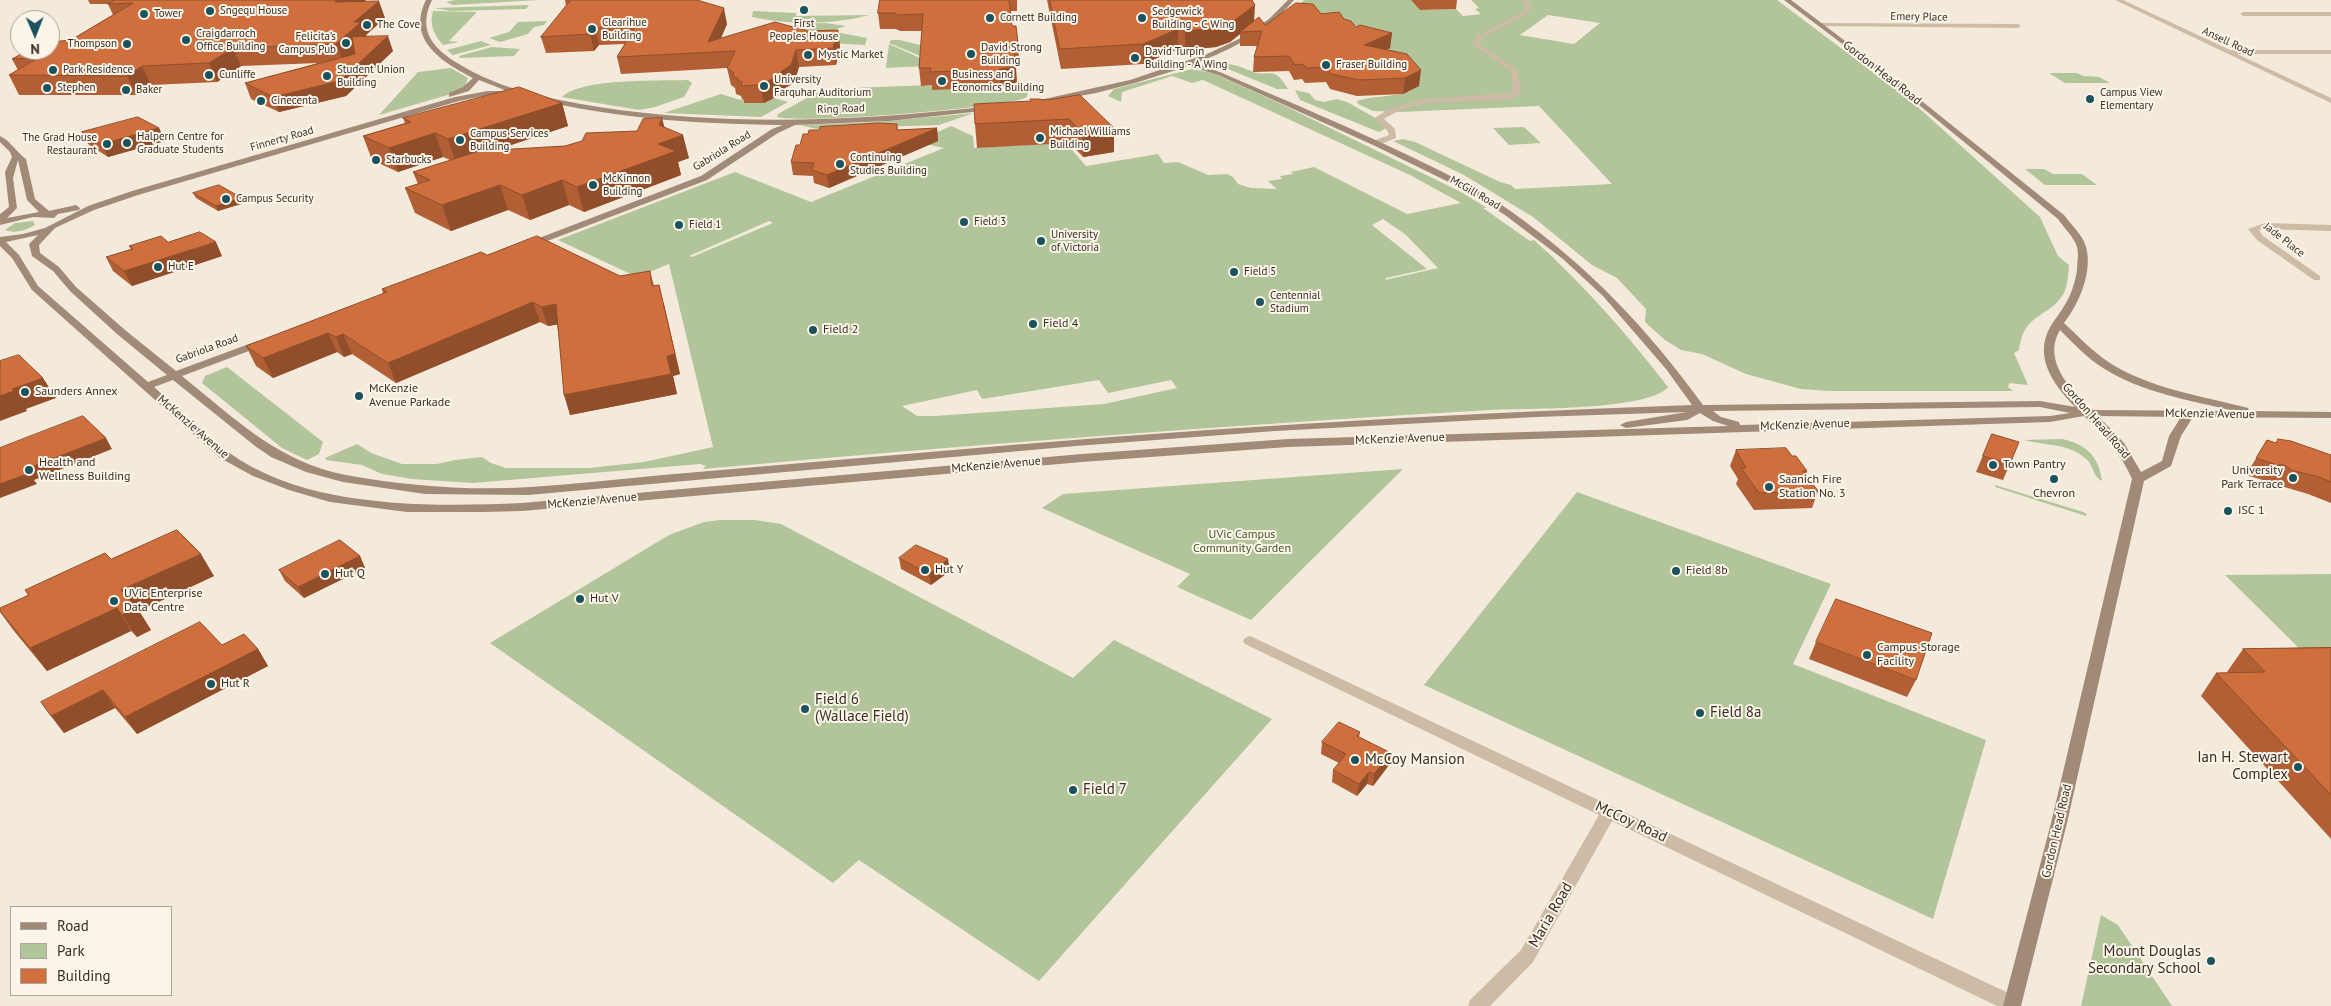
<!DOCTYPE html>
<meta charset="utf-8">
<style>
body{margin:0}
#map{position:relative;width:2331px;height:1006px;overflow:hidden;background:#f4eadb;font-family:"PT Sans",sans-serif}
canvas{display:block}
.legend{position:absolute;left:10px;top:906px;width:162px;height:90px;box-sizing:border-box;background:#fbf4e8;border:1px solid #ada59b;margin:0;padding:6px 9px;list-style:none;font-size:15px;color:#382e27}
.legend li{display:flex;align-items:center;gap:10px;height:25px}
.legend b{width:25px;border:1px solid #ada59b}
.north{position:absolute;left:10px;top:10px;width:50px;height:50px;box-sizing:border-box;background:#fbf4e8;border:1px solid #ada59b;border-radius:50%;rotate:179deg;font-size:14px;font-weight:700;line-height:20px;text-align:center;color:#382e27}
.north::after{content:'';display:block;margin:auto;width:18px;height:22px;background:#1a525d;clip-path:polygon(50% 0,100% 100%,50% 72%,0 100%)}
</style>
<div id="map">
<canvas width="2331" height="1006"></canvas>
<ul class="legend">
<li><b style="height:6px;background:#a18a77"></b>Road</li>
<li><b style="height:14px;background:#b2c49a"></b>Park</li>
<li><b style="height:14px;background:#cf6f3e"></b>Building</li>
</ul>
<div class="north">N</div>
</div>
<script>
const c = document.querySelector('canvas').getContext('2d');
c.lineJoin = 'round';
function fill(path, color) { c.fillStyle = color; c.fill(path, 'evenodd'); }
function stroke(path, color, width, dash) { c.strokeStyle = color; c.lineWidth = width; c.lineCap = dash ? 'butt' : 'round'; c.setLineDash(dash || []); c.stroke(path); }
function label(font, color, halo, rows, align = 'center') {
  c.font = font + ' "PT Sans",sans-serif'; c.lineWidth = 4; c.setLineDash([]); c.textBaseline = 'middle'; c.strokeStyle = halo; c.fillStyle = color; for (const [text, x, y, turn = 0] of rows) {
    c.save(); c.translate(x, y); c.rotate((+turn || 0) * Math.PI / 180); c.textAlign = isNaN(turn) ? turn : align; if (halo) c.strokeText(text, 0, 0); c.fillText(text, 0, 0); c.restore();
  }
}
fill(new Path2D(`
 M455 0H540L453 5 446 2Z
 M1304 0H1411L1421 10 1456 9 1463 16 1481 14 1475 9 1479 8 1471 0H1777L1910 100 2040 217 2058 256 2069 265C2068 275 2068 284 2064 293 2048 320 2024 311 2019 350L2014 353 2028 385 2009 383 2008 387 2013 391H1829L1801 389 1746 374 1702 354 1681 350 1665 340 1645 322 1646 309 1617 278 1592 265 1533 217 1464 175 1393 141 1403 139 1415 142 1500 182 1511 185 1515 189 1612 184 1539 106 1399 112 1373 111 1358 104 1357 101C1373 95 1401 98 1415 88L1358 26 1294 10ZM1548 15 1600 23 1574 44 1520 35Z
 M529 5 526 9 451 11 434 8Z
 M433 11 477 12 449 41 459 42 443 45C434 35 429 25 433 11Z
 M753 11 796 13V16L869 15C832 25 789 25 752 17Z
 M547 21 544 25 534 27 528 34 500 42 489 38 509 32 518 22Z
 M825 23 846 26 830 31 756 33 801 24Z
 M841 33 867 38 865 45 812 42Z
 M891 40H899L920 45V56L889 43Z
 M481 41 491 45 453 55 447 50Z
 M889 44 920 58 928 66 886 68Z
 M492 47 520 49 514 56 460 58 459 56Z
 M1224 64C1236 64 1240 67 1251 71 1269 79 1273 63 1288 89H1277L1228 69Z
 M451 68 468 78 465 86 451 94 379 115 418 72Z
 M1192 69 1213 73 1283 105 1461 192 1487 208H1483L1530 241 1534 240C1584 285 1627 334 1668 387 1648 411 1526 408 1491 410 1228 425 965 445 703 469L706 466 700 464 473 483 412 479 382 474 362 465 326 460 325 458 357 444 371 453 402 464H437L455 460 482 457 491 463 506 468H589L644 462 713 447 669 264 637 277 558 240 735 172 811 202 944 148 915 142 951 126 973 136 974 148 1066 143 1086 166 1158 154 1164 163 1178 162 1208 175 1227 174 1233 177 1238 184 1251 188 1277 189 1268 181 1282 179 1280 176 1293 174 1291 172 1314 167 1407 214 1461 203 1410 175 1203 80 1192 83 1172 76 1122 92 1121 102 1108 96 1114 89ZM1383 219 1406 235 1438 268 1385 280 1386 278 1427 269 1372 225ZM769 221 773 223 692 257 689 256ZM1099 380 1108 393 1171 380 1177 388 1104 404 935 416H917L902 406 977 390 982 399Z
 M2049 73H2077L2083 76 2099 77 2110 83H2065Z
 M688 80 692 83 684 97 655 107 639 110 562 97C581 78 659 81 688 80Z
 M933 85 955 89 956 91 1000 89 1001 92 1028 91 1027 97C1010 108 799 124 777 117L778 114 823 89Z
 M1295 90 1309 93 1315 100 1324 102 1337 99 1347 102 1377 119 1385 129 1379 132 1300 100Z
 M721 94 737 99 764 103 774 98 788 102 761 117 664 113Z
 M974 113 939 125 817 129 800 125 877 122Z
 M1524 127 1541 143 1509 145 1493 128Z
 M2025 169H2044L2053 174H2082L2097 185H2045Z
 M33 221 35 225C27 230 15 234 5 230L15 223Z
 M227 367 323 442 319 454 307 460 282 448 202 383 205 376Z
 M2061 439C2085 443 2099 456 2102 481 2092 476 2094 465 2086 459 2069 443 2046 446 2024 440Z
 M1403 469 1251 620 1177 587 1190 574 1042 508 1063 494Z
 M1995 485 2083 512 2087 514 2086 516 1995 487Z
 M1577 492 1831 584 1793 664 1986 740 1933 919 1424 685Z
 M720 520H755L781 524 1073 678 1114 640 1272 719 1039 981 859 860 833 883 490 643 669 535 704 522Z
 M2331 574V654L2306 655 2225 575Z
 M2101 915 2118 925 2172 1006H2081Z`), '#b2c49a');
fill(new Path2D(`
 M1520 0H1527L1531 4 1529 13 1483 37 1479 44 1516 69 1521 88 1518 97C1473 107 1425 92 1384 119L1395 129 1396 138 1379 145H1373V141L1389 135 1387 130 1376 121V117L1389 109 1422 99 1512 93 1513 88 1511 71 1472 44 1479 35 1524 11 1526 5Z
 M2115 0H2123L2230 50H2331V54H2237L2331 98V103Z
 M2331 12V16H2243L2240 14 2243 12Z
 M1818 23 2018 24 2021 26 2018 28 1820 26Z
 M2265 223 2331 225V231L2265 229 2259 230 2263 236 2320 276V280H2314L2257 240 2248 229Z
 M1250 636 2019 998 2021 1006H1997L1612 821 1533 962 1490 1006H1468L1470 1000 1521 950 1599 815 1245 644 1243 641 1245 638Z`), '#cdbba6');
fill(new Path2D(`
 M426 0H432C417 30 433 49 459 64 501 90 551 99 599 107 730 127 860 121 991 106L995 108 991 110 889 121 795 125 778 133 707 180 529 248 526 247V243L701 176 772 129 783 125C692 124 601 118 513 93L510 95H488L459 101 138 195 94 210 55 228 39 245 40 253 59 267 76 287 125 330 176 371 257 341H265V345L182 376C234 418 278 462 346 475 406 486 470 491 531 487 575 484 619 479 663 475 748 468 833 460 918 453 1176 430 1434 414 1692 405L1666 369 1603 296 1563 259 1505 215 1461 188 1373 145 1218 75 1189 66 1135 83 1096 93 1030 105 1026 103 1130 80 1207 54 1241 38 1269 19 1288 0H1294C1268 31 1233 49 1196 63L1222 73C1287 101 1352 128 1416 159 1449 175 1482 191 1512 212 1589 267 1648 329 1703 405L2040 401 2075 407C2051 382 2031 353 2054 321 2066 305 2074 291 2077 270 2077 263 2079 254 2077 247 2074 237 2064 228 2058 219L1869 64 1784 0H1791L1873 62 2064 215C2071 225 2083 235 2086 247 2093 271 2079 304 2064 323 2079 337 2093 352 2110 363 2151 389 2202 396 2248 408L2249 411 2331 412V418L2193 417 2181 436 2171 466 2144 481 2067 823 2021 1006H2003L2051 823 2132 479C2121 453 2104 436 2084 416L2050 422 1288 447 1082 462 522 511 484 512H407L330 502 289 490 253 476 220 458 32 290 12 258 0 246V237L23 234 45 228 88 206 132 191 455 97 488 91H507L479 80 469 91 449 97V93L463 87 473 78C442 62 406 40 426 0ZM38 235 29 244 32 256 53 271 70 291 117 334 167 375 148 382 38 286 19 255 6 242ZM2060 330C2073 343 2087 358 2103 368 2142 393 2190 400 2234 411L2091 410C2070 389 2042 360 2060 330ZM173 380 255 446 271 457 306 472 343 482 425 494 528 495 1076 446 1275 431 1536 417 1687 412 1626 422 1620 425 1626 428 1687 420 1700 413 1713 421 1728 426 1288 439 1082 454 522 503C430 507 306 509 228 452 202 433 178 408 154 387ZM2040 407 2070 413 2050 416 1740 425 1739 422 1721 417 1713 411ZM2098 416 2181 417 2169 436 2162 461 2141 472 2124 443Z
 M0 136C11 141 17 153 26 159L35 199 49 211 76 205 80 208 79 210 58 214 54 218 33 217 0 225V214L9 207 5 172 12 157 10 152 0 142ZM18 160 27 200 39 212 7 218 17 208 13 178Z`), '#a18a77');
fill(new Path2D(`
 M88 0H366L365 1 385 18 366 35 367 37 393 51 346 96 279 112 251 99 245 83 318 63 241 66 217 82 151 85 136 95H19L9 75 18 70 12 59 71 40 113 15 108 4H90Z
 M565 0H699V1L727 24 721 38 808 31 838 30 840 47 836 65 799 67 794 83 785 88 784 93 764 103H744V100L742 99 741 96 736 94 735 88 731 85 727 68 621 74 617 57 625 44 599 45 594 51 546 53 541 37 566 6Z
 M880 0H1017V11H1010L1012 26 1018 42 1019 59H1015L1017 85 1001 86V89L955 91V89L932 90V85L921 86 919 68 922 31H900L896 29H880L878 13Z
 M1047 0H1252L1254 21 1265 25 1321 14 1344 19 1356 27 1392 33 1390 48 1386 50 1419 86 1403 94 1357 96 1330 89 1326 82 1305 83 1302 79 1294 80 1289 71 1253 72 1254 57 1257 46H1240V34L1230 42 1216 47 1185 50 1178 49 1143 64 1061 69Z
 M1411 0H1457L1456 9 1420 10Z
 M1047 100 1114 152 1083 157 1070 143 977 148 975 124Z
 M562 103 568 126 502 148 503 150 565 146 637 131 665 127 689 158 678 162 681 175 584 212 569 205 530 220 508 210 451 231 415 213 405 188 418 184 413 172 450 160 443 157 398 172 372 160 363 136 405 123 403 118Z
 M897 124 898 130 937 128 938 141 829 188 814 183 813 176 793 175 791 162 800 145 808 134 819 130Z
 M159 128 165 141 108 157 88 144 82 132Z
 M193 193 242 198 244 203 218 211 196 198Z
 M168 242 222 256 132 286 113 271 106 257 131 249 129 246Z
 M487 255 620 276 650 271 654 286 664 304 680 374 673 376 677 394 570 415 557 324 548 326 540 322 396 383 352 354 344 357 337 352 273 378 256 366 246 346 383 294 382 289Z
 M1992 434 2010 464 2003 480 1976 472Z
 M2267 440 2276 443 2331 455V503L2308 494 2281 486 2275 481H2266L2246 475Z
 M1736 450 1792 456 1807 471 1806 475 1818 491 1812 508 1754 510 1736 484 1738 479 1730 466Z
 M360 556 365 568 304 598 285 581 279 570Z
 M899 558 950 571 931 585 901 569Z
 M111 559 214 576 139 611 151 630 137 637 131 631 47 671 14 631 0 612 28 595 25 590Z
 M1816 642 1916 680 1907 697 1809 659Z
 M222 645 258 649 268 666 137 734 115 708 64 733 41 702Z
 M2331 647V839L2201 696 2216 673H2228L2227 672 2243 649Z
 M1360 732 1359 737 1391 753 1389 765 1373 786 1367 784 1357 796 1332 782 1333 770 1339 763 1321 754 1322 742Z`), '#b25f35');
fill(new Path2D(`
 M338 0H366L341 20 335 2Z
 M379 1 385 18 366 35 368 40 343 62 336 44 354 22Z
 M1255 5 1254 23 1240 32V34L1230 42 1216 47 1185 50V31Z
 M724 8 727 24 715 52 708 42Z
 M595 28 599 45 594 51 590 34Z
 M1178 29V49L1143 64V44Z
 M838 30 840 47 836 65 833 48Z
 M1392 33 1390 48 1363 60 1364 45Z
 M388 36 393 51 346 96 279 112 273 97Z
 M233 48 241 66 217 82 209 63Z
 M796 50 799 67 794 83 785 88 784 93 764 103 760 85 782 71Z
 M142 66 151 85 136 95 127 76Z
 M1016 67 1017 85 1001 86V89L999 69Z
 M1421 70 1419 86 1403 94 1405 78Z
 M562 103 568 126 502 148 509 168 456 163 448 139Z
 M662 118 668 140 683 135 689 158 678 162 681 175 584 212 577 187 658 144 659 125Z
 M159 128 165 141 108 157 102 144Z
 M937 128 938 141 829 188 827 175Z
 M1114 128V152L1083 157 1082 133Z
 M435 133 443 157 398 172 389 148Z
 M562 180 569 205 530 220 522 195Z
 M500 185 508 210 451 231 442 205Z
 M242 198 244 203 218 211 216 206Z
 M216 242 222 256 132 286 124 271Z
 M659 285 680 374 673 376 677 394 570 415 564 395Z
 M533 302 540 322 396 383 388 363Z
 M556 304 562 324 548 326 541 307Z
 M328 333 337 352 273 378 263 358Z
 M343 334 352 354 344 357 336 337Z
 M43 378 56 398 26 409 27 411 0 421V396L12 389Z
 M106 438 112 449 34 480 37 484 0 498V484L26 469Z
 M201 554 214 576 139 611 151 630 137 637 122 615 121 590Z
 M360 556 365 568 304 598 298 587Z
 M948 559 950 571 931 585 929 574Z
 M117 608 131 631 47 671 30 648Z
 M258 649 268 666 137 734 125 717Z
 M103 690 115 708 64 733 51 716Z
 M1391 753 1389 765 1373 786 1374 774Z
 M1369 772 1367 784 1357 796 1359 784Z`), '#914e2b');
const building = new Path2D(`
 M115 0H338L335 2 379 1 354 22H361L336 44 233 48 209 63 142 66 127 76 9 75 38 58 12 59 28 50H50V42L71 40 133 3 108 4Z
 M571 0H697L724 8 708 42 775 22 808 31 838 30 833 48 796 50 791 65 782 71 780 75 760 85 741 86 742 82 738 81 739 79 732 76 734 73 727 68 735 51 617 57 635 27 595 28 590 34 541 37Z
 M880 0H1009L1012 26H1016L1018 42H1013L1016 67 999 69V71L953 73V71L930 72 931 68H919L923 14 898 15 894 13H878Z
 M1050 0H1252L1255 5 1231 23 1217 28 1185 31 1178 29 1143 44 1060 49Z
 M1296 3 1313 4 1321 14 1339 12 1344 19 1351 21 1356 27 1360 25 1392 33 1364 45 1407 54 1421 70 1405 78 1359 80 1331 74 1327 67 1306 68 1303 64 1295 65 1289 56 1254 57 1262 31 1240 32 1259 17 1265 25Z
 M388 36 340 81 273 97 245 83 355 54 352 37Z
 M519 87 562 103 448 139 435 133 389 148 363 136 411 122 403 118Z
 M1080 95 1114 128 1082 133 1069 119 975 124 974 104 1031 101 1030 99H1038L1047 100Z
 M138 117 159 128 102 144 82 132Z
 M662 118 659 125 683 135 658 144 676 151 577 187 562 180 522 195 500 185 442 205 405 188 430 180 413 172 501 144 496 150 565 146 582 141 586 133 637 131 643 119Z
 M879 123 897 124V130L937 128 827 175 812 170 814 163 791 162 796 145H800L803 134H808L809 130H819L820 127Z
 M219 185 242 198 216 206 193 193Z
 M200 232 216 242 124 271 106 257 133 249 129 246 161 236 168 242Z
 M537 236 620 276 650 271 652 286 659 285 675 354 667 356 671 374 564 395 556 304 541 307 533 302 388 363 343 334 336 337 328 333 263 358 246 346 387 292 382 289 481 252 487 255Z
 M19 355 43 378 12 389 14 391 0 396V361Z
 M83 416 106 438 26 469 30 473 0 484V448Z
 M1992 434 2019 442 2010 464 1983 456Z
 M2278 439 2291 441 2331 455V482L2319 477 2291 470 2285 465H2277L2256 458 2267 440 2276 443Z
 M1786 448 1792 456H1796L1807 471H1803L1818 491 1759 493 1741 468H1746L1736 450Z
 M177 530 201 554 121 590 137 608 122 615 117 608 30 648 0 611V608L29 595 25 590 77 566 105 553 111 559Z
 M340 540 360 556 298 587 279 570Z
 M916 545 948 559 929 574 899 558Z
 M1836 599 1932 633 1916 680 1816 642Z
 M200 622 222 645 244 634 258 649 125 717 103 690 51 716 41 702Z
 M2331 648V795L2216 673 2265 672 2243 649Z
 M1339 722 1360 732 1357 736 1391 753 1374 774 1369 772 1359 784 1333 770 1346 754 1322 742Z`);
fill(building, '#cf6f3e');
stroke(building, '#914e2b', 1);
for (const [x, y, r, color] of [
 [804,10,5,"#1a525d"],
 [210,11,5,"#1a525d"],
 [144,14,5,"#1a525d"],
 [990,18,5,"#1a525d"],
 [1142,18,5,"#1a525d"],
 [367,25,5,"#1a525d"],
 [592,29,5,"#1a525d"],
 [186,40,5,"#1a525d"],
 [346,43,5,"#1a525d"],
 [127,44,5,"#1a525d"],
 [971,54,5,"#1a525d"],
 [808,55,5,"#1a525d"],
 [1135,58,5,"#1a525d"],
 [1326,65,5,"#1a525d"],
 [53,70,5,"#1a525d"],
 [209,75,5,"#1a525d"],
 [327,76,5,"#1a525d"],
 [942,81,5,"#1a525d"],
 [764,86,5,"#1a525d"],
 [47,88,5,"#1a525d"],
 [126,90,5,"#1a525d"],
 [2090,99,5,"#1a525d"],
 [261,101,5,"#1a525d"],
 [1040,138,5,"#1a525d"],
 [460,140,5,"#1a525d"],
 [127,143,5,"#1a525d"],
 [107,144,5,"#1a525d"],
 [376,160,5,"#1a525d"],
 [840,164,5,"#1a525d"],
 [593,185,5,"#1a525d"],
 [226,199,5,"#1a525d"],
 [964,222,5,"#1a525d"],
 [679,225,5,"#1a525d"],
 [1041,241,5,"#1a525d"],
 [158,267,5,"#1a525d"],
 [1234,272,5,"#1a525d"],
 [1260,302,5,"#1a525d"],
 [1033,324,5,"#1a525d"],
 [813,330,5,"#1a525d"],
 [25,392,5,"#1a525d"],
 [359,396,5,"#1a525d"],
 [1993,465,5,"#1a525d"],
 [29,470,5,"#1a525d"],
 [2293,478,5,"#1a525d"],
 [2054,479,5,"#1a525d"],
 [1769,487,5,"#1a525d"],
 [2228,511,5,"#1a525d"],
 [925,570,5,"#1a525d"],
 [1676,571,5,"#1a525d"],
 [325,574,5,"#1a525d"],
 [580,599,5,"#1a525d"],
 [114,601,5,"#1a525d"],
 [1867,655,5,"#1a525d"],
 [211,684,5,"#1a525d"],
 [805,709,5,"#1a525d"],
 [1700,713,5,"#1a525d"],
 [1355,760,5,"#1a525d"],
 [2298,767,5,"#1a525d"],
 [1073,790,5,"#1a525d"],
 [2211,961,5,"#1a525d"]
]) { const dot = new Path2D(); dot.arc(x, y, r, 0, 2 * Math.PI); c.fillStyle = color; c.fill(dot); stroke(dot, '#fbf4e8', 2); }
label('11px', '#382e27', '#fbf4e8', [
 ["Sngequ House",220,11],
 ["Sedgewick",1152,12],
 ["Building - C Wing",1152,25],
 ["Tower",154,14],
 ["Cornett Building",1000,18],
 ["Clearihue",602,23],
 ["Building",602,36],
 ["First",804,24,"center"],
 ["Peoples House",804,37,"center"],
 ["The Cove",377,25],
 ["Craigdarroch",196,34],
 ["Office Building",196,47],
 ["Felicita’s",336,37,"right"],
 ["Campus Pub",336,50,"right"],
 ["Thompson",117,44,"right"],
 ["David Strong",981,48],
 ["Building",981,61],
 ["David Turpin",1145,52],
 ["Building - A Wing",1145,65],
 ["Mystic Market",818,55],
 ["Fraser Building",1336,65],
 ["Park Residence",63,70],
 ["Student Union",337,70],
 ["Building",337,83],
 ["Cunliffe",219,75],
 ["Business and",952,75],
 ["Economics Building",952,88],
 ["University",774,80],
 ["Farquhar Auditorium",774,93],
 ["Stephen",57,88],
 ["Baker",136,90],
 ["Campus View",2100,93],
 ["Elementary",2100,106],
 ["Cinecenta",271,101],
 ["Michael Williams",1050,132],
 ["Building",1050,145],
 ["Campus Services",470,134],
 ["Building",470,147],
 ["Halpern Centre for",137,137],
 ["Graduate Students",137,150],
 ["The Grad House",97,138,"right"],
 ["Restaurant",97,151,"right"],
 ["Continuing",850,158],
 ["Studies Building",850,171],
 ["Starbucks",386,160],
 ["McKinnon",603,179],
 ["Building",603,192],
 ["Campus Security",236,199],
 ["Field 3",974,222],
 ["Field 1",689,225],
 ["University",1051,235],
 ["of Victoria",1051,248],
 ["Hut E",168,267],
 ["Field 5",1244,272],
 ["Centennial",1270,296],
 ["Stadium",1270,309]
], 'left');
label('11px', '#382e27', '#fbf4e8', [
 ["Emery Place",1919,17,1],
 ["Ansell Road",2228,42,25],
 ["Ring Road",841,109,-2],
 ["Finnerty Road",282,139,-16],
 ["Gabriola Road",722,151,-32],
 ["McGill Road",1475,193,30],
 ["Jade Place",2284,240,38],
 ["Gabriola Road",207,349,-20]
]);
label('12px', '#382e27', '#fbf4e8', [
 ["Gordon Head Road",1882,73,38],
 ["McKenzie Avenue",2210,414,1],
 ["Gordon Head Road",2096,421,49],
 ["McKenzie Avenue",1805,425,-2],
 ["McKenzie Avenue",193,427,41],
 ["McKenzie Avenue",1400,439,-2],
 ["McKenzie Avenue",996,465,-5],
 ["McKenzie Avenue",592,501,-5],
 ["Gordon Head Road",2057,831,-77]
]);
label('12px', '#382e27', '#fbf4e8', [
 ["Field 4",1043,324],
 ["Field 2",823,330],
 ["McKenzie",369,389],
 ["Avenue Parkade",369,403],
 ["Saunders Annex",35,392],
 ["Health and",39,463],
 ["Wellness Building",39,477],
 ["Town Pantry",2003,465],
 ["University",2283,471,"right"],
 ["Park Terrace",2283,485,"right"],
 ["Saanich Fire",1779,480],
 ["Station No. 3",1779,494],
 ["Chevron",2054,494,"center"],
 ["ISC 1",2238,511],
 ["Hut Y",935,570],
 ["Field 8b",1686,571],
 ["Hut Q",335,574],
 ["UVic Enterprise",124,594],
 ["Data Centre",124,608],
 ["Hut V",590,599],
 ["Campus Storage",1877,648],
 ["Facility",1877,662],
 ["Hut R",221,684]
], 'left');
label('12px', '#435829', '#fbf4e8', [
 ["UVic Campus",1242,535],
 ["Community Garden",1242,549]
]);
label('15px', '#382e27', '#fbf4e8', [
 ["Field 6",815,700],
 ["(Wallace Field)",815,717],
 ["Field 8a",1710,713],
 ["Ian H. Stewart",2288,758,"right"],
 ["Complex",2288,775,"right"],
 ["McCoy Mansion",1365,760],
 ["Field 7",1083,790],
 ["Mount Douglas",2201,952,"right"],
 ["Secondary School",2201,969,"right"]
], 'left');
label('15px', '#382e27', '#fbf4e8', [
 ["McCoy Road",1631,822,25],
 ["Maria Road",1551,915,-60]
]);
</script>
